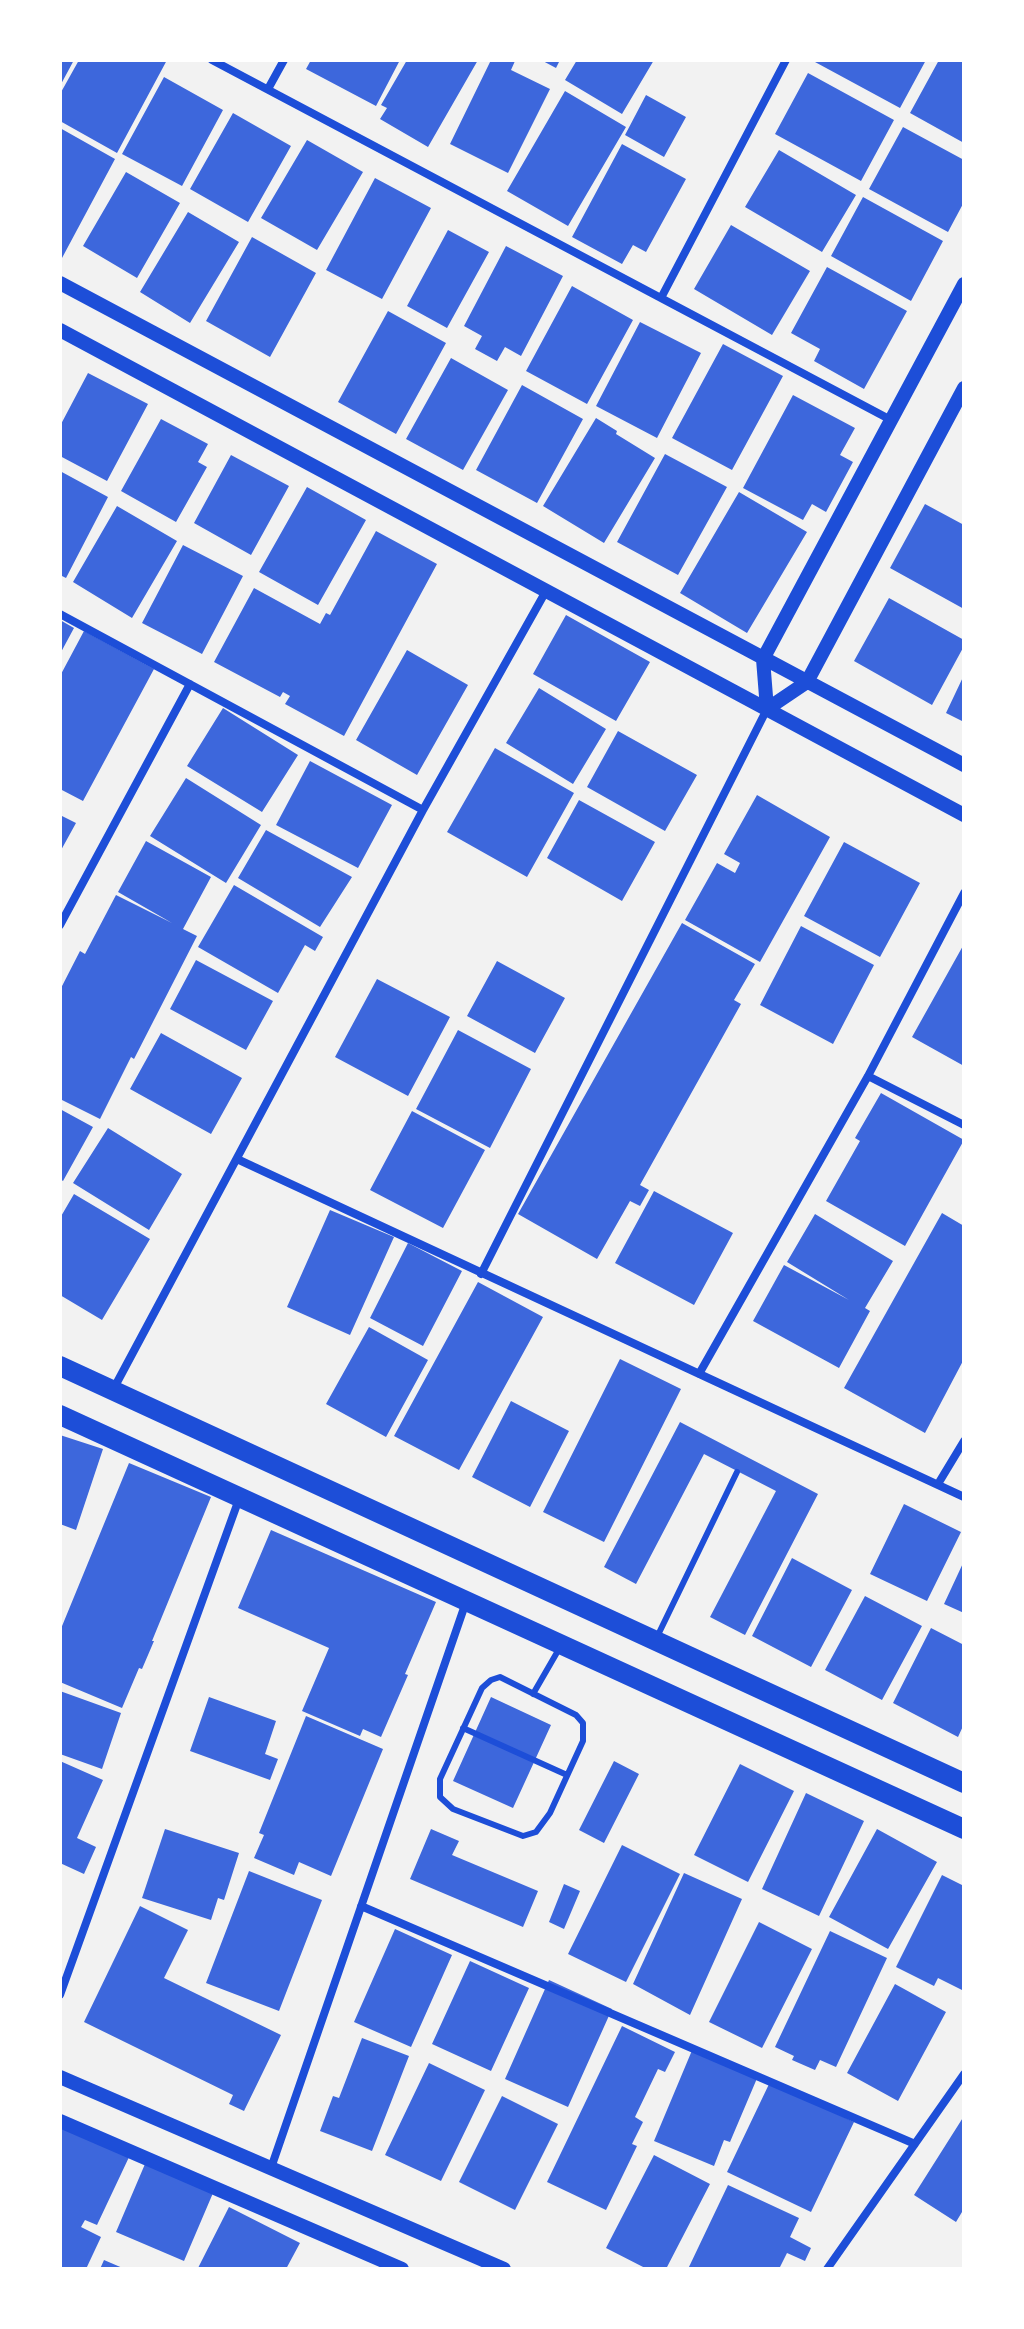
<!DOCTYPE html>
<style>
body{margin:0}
#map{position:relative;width:1024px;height:2329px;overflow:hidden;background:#f2f2f2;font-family:Lora,serif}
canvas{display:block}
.frame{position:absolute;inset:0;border:62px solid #fff;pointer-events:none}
</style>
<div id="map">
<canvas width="1024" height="2329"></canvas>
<div class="frame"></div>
</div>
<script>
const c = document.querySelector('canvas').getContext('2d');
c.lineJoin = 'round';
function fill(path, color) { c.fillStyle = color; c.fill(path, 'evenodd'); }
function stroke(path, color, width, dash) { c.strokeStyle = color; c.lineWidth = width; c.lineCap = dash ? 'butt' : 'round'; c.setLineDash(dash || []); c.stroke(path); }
fill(new Path2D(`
 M60 60H74L60 86Z
 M79 60H167L117 153 60 121V94Z
 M311 60H400L376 106 306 69Z
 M407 60H478L428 147 380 119 387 108 381 105Z
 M491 60H513L515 61 511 70 550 89 508 173 450 144Z
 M541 60H560L556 68Z
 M577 60H654L622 114 565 80Z
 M816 60H926L900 108 815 62Z
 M939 60H960L964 62V143L910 113Z
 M808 73 894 120 861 181 775 134Z
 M164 77 223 110 182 186 122 154Z
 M565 91 626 127 568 226 507 191Z
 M646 95 686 117 664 157 625 135Z
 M233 113 291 146 248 222 190 189Z
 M903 127 964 160V202L948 232 869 189Z
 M60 128 115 159 62 258 60 257Z
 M307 140 363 172 317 250 261 218Z
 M622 144 686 179 646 252 633 245 622 264 572 237Z
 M779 150 856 195 822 252 745 207Z
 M126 172 180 203 137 278 83 246Z
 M375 178 431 208 382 299 326 270Z
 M863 197 943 241 911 301 831 256Z
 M188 212 239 242 190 323 140 292Z
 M731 225 810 271 772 335 694 289Z
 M448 230 489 252 447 328 407 306Z
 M252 237 316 273 270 357 206 321Z
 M506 246 563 276 521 356 505 347 497 361 475 349 482 336 464 326Z
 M827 267 907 311 864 389 814 361 820 349 791 333Z
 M572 286 633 320 587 404 526 371Z
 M388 311 446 343 396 434 338 402Z
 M640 322 701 353 657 438 596 406Z
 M723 344 783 376 732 470 672 438Z
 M451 358 508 390 463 470 406 439Z
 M88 373 148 404 107 481 60 456V426Z
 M522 385 583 419 537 503 476 470Z
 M793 395 855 428 840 455 853 462 826 512 812 504 803 520 743 488Z
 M596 418 617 431 616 434 655 458 604 543 543 506Z
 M161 419 208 444 198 462 207 467 176 522 121 491Z
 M665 454 727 487 678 575 617 542Z
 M231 455 289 486 251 555 194 523Z
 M60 471 108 497 66 578 60 575Z
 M307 487 366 520 318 605 259 572Z
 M739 492 807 532 747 633 680 593Z
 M925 504 964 525V609L890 568Z
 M117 506 177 541 132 618 73 582Z
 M376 531 437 564 344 736 285 704 290 696 283 692 280 697 214 662 254 588 320 624 326 613 330 615Z
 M183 545 243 576 202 654 142 623Z
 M889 598 964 640V646L932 705 854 661Z
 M566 615 650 662 616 721 533 674Z
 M60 620 74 628 60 654Z
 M84 631 154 669 83 801 60 789V676Z
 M407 650 468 685 417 775 356 740Z
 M964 675V722L946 713Z
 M539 688 606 729 573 784 506 743Z
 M223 708 298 755 262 812 187 766Z
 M618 731 697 775 665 831 587 787Z
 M495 748 574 793 527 877 447 832Z
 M310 761 392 805 358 868 276 825Z
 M186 778 261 825 226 883 150 836Z
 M757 795 830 837 760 962 685 920 717 863 735 873 740 863 724 854Z
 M579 800 655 842 622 901 547 858Z
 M60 815 76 823 60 852Z
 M266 830 352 877 320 927 238 878Z
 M146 841 211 877 183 929 197 936 134 1059 131 1057 100 1119 60 1099V990L80 951 85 954 116 895 172 923 118 892Z
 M844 842 920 883 880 957 804 916Z
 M234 885 323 937 315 951 305 945 278 993 198 947Z
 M682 923 755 964 734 1000 741 1004 640 1185 649 1190 640 1206 630 1201 597 1259 518 1214Z
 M801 926 874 965 833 1044 760 1005Z
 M964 944V1066L912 1037Z
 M196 960 273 1001 246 1050 170 1009Z
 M497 961 565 998 535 1053 467 1016Z
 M377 979 450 1017 408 1096 335 1057Z
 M458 1030 531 1069 490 1148 416 1109Z
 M161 1033 242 1078 211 1134 130 1089Z
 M881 1093 964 1140 905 1246 826 1201 860 1141 855 1138Z
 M60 1109 93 1127 63 1181 60 1179Z
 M412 1111 485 1150 443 1228 370 1190Z
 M108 1128 182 1174 149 1230 73 1183Z
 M654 1191 733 1233 694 1305 615 1263Z
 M74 1194 150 1239 102 1320 60 1295V1218Z
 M330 1210 394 1237 350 1335 287 1307Z
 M942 1213 964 1226V1359L925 1433 844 1388Z
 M815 1214 893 1261 865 1308 870 1311 839 1368 753 1321 784 1265 849 1300 787 1262Z
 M408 1243 462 1271 423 1346 370 1318Z
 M478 1282 543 1317 459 1470 394 1436Z
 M369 1327 428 1360 386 1437 326 1404Z
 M620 1359 681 1389 604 1542 543 1512Z
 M511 1401 569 1431 530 1507 472 1477Z
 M680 1422 818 1494 745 1635 710 1617 776 1491 704 1454 636 1584 604 1567Z
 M60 1435 103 1449 76 1530 60 1524Z
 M129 1463 211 1497 152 1641H154L142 1669 139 1668 122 1708 60 1682V1631Z
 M904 1504 961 1532 927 1601 870 1574Z
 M271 1530 436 1602 405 1674 408 1675 381 1737 363 1729 360 1736 302 1711 329 1648 238 1608Z
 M792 1558 852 1590 811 1667 752 1636Z
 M964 1561V1613L944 1604Z
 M865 1596 922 1626 882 1700 825 1670Z
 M931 1628 964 1645V1724L958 1737 893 1703Z
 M60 1691 121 1713 102 1769 60 1754Z
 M209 1697 276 1721 265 1754 278 1759 270 1780 190 1751Z
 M491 1697 551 1725 513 1808 453 1781Z
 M306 1716 383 1749 331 1876 299 1862 294 1875 254 1858 264 1835 259 1833Z
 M60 1761 103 1780 77 1838 96 1847 84 1874 60 1863Z
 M614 1761 639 1774 604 1843 579 1830Z
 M740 1764 794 1791 748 1882 694 1855Z
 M806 1793 864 1821 819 1916 762 1889Z
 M165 1829 239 1853 224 1900 218 1898 211 1920 142 1898Z
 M431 1829 459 1841 452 1855 538 1891 523 1927 410 1879Z
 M877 1829 937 1862 888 1949 829 1917Z
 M622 1845 680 1874 626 1982 568 1954Z
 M249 1871 322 1900 279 2011 206 1983Z
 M684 1873 742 1899 690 2015 633 1984Z
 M942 1875 964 1886V1991L938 1978 934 1986 896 1967Z
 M564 1884 580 1891 564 1929 549 1922Z
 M140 1906 188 1930 164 1978 281 2035 244 2111 229 2104 233 2095 84 2022Z
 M759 1922 812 1949 762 2048 709 2022Z
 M395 1929 452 1955 411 2047 354 2022Z
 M830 1931 887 1958 836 2067 820 2060 815 2070 792 2060 794 2056 775 2047Z
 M470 1961 529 1988 491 2071 432 2044Z
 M549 1980 612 2009 568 2107 505 2079Z
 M895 1984 946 2012 898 2101 847 2073Z
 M622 2026 675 2052 665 2072 658 2069 635 2117 643 2122 632 2144 637 2146 606 2210 547 2182Z
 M362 2038 409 2056 372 2151 320 2131 333 2096 339 2098Z
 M693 2048 758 2076 730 2142 724 2140 714 2166 654 2141Z
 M429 2063 485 2090 441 2181 385 2155Z
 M770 2082 854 2122 811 2212 727 2172Z
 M502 2096 558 2124 515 2210 459 2182Z
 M964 2116V2214L962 2212 956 2222 914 2195Z
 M60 2123 130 2155 97 2225 85 2220 81 2227 101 2237 86 2269H60Z
 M654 2155 710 2184 666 2269H647L606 2248Z
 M145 2164 213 2193 184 2261 116 2232Z
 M728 2185 799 2218 790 2237 811 2248 805 2261 787 2253 779 2269H688Z
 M229 2207 300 2243 286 2269 198 2268Z
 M104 2260 125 2269H100Z`), '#3d67dc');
stroke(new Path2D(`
 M657 1637 737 1472
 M500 1677 576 1715 583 1723V1741L550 1813 536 1832 523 1836 453 1809 440 1797V1779L482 1688 491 1680Z
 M533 1694 559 1649
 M463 1728 567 1775`), '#1d4ed8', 6);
stroke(new Path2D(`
 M212 60 891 420
 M268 89 284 60
 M661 298 786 60
 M60 614 423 810
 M60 925 190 684
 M868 1076 964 1125
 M237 1159 964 1497
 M481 1274 767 709
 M699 1374 868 1076 964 893
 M114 1388 423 810 546 591
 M938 1484 964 1441
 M361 1906 915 2144
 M60 1995 239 1499
 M271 2168 466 1602
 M827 2269 964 2074`), '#1d4ed8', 8);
stroke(new Path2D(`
 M60 283 964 765
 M964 284 763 659 767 709 807 682 964 388
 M60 330 964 815
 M60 2077 504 2269
 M60 2121 402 2269`), '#1d4ed8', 14);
stroke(new Path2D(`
 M60 1366 964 1783
 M60 1415 964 1829`), '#1d4ed8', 20);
</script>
